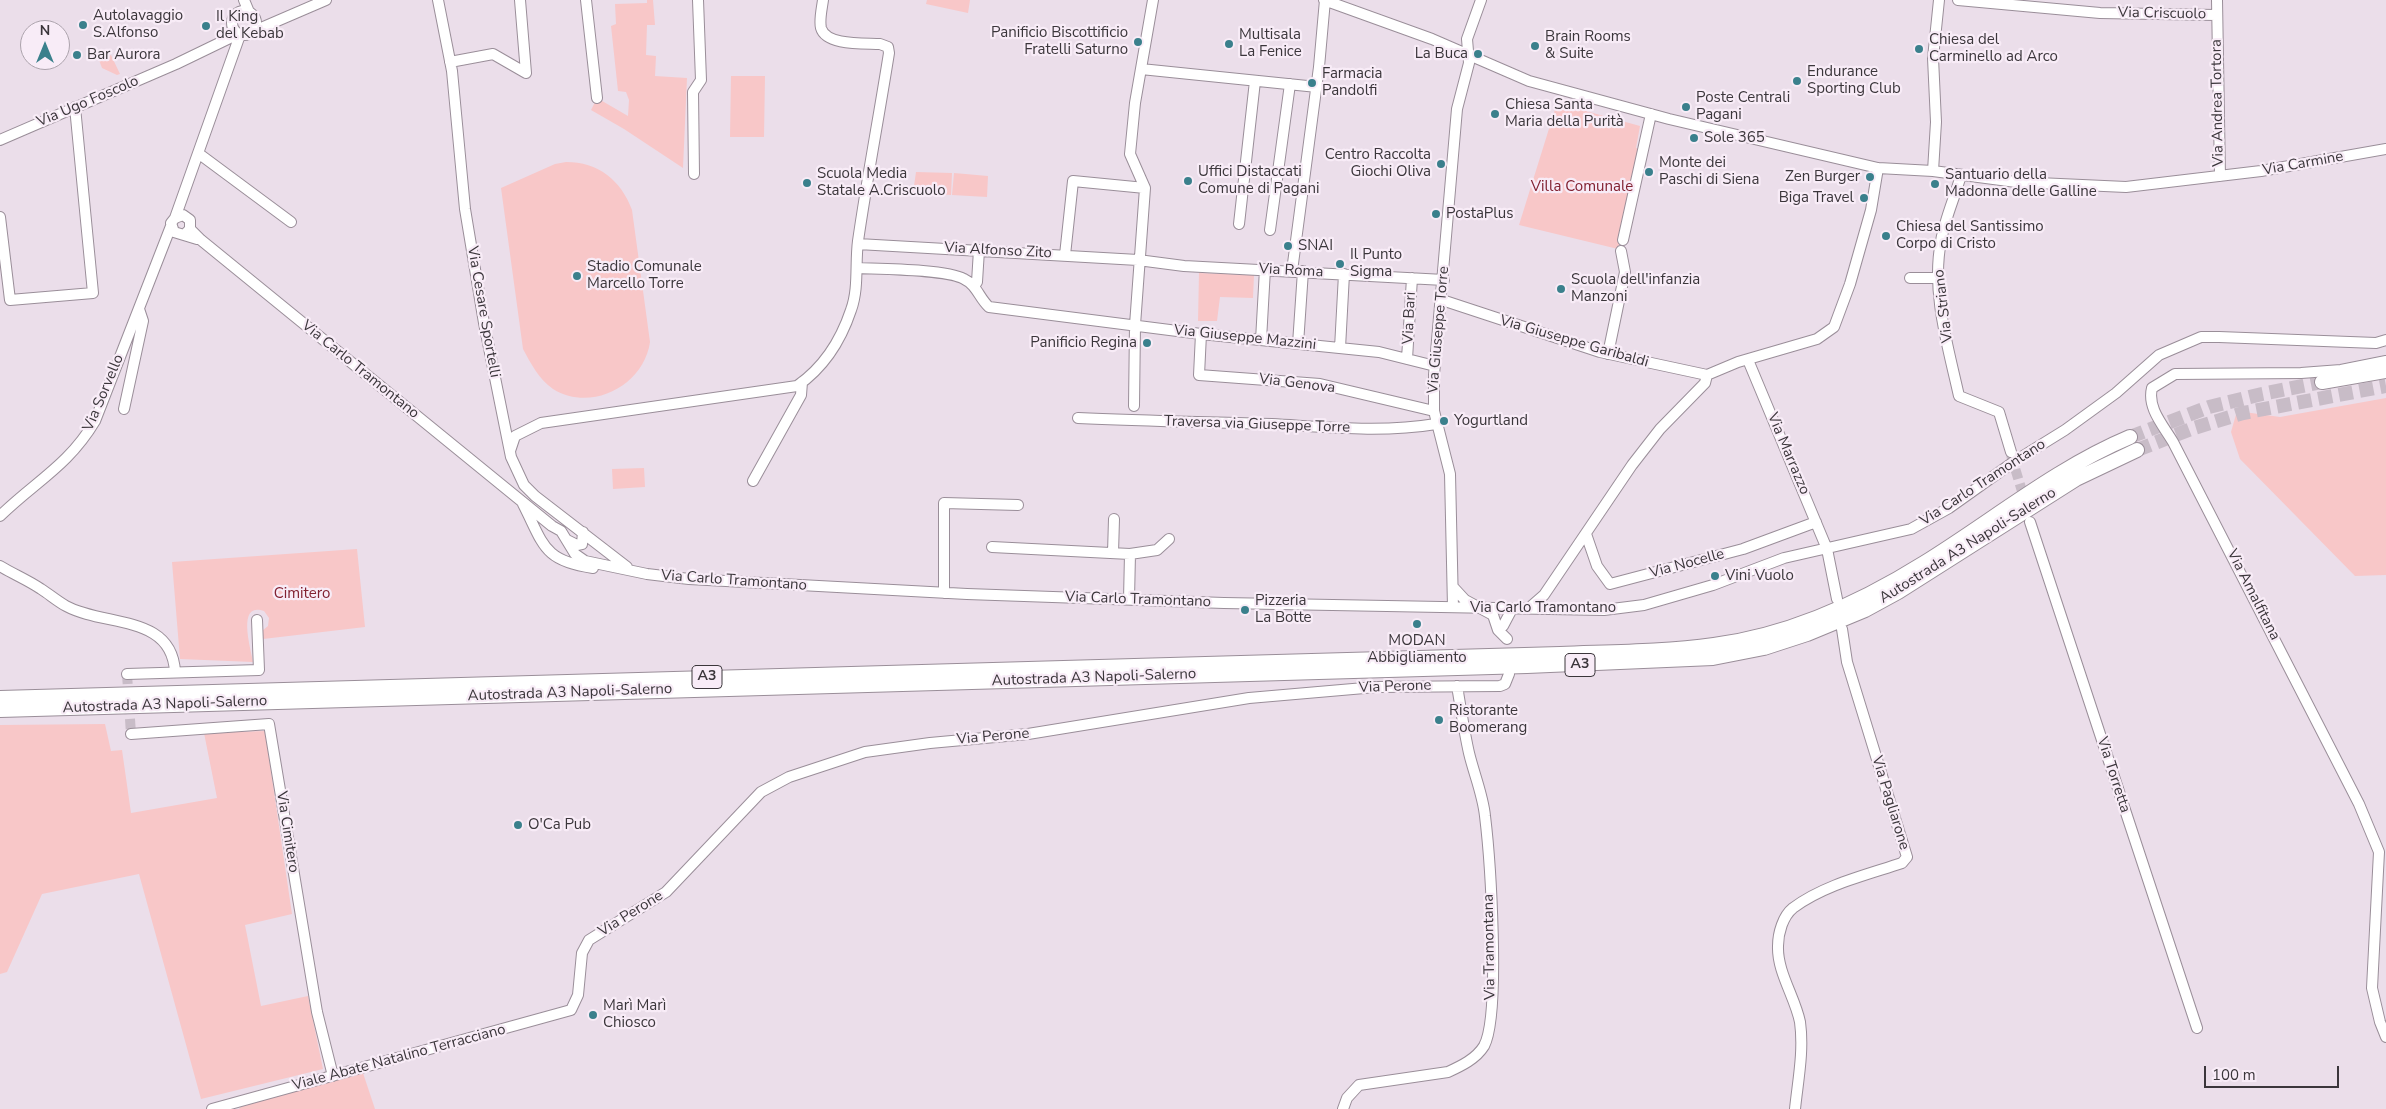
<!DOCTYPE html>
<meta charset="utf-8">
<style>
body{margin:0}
#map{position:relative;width:2386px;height:1109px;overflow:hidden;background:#ebdeea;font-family:"Nunito Sans",sans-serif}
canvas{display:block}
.north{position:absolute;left:20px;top:20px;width:50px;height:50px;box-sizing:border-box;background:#f8ecf7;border:1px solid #aca3ac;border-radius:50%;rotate:0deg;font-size:14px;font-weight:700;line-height:20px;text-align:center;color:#3b363b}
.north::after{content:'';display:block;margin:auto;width:18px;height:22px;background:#3a808c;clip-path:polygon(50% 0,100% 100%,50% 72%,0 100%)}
.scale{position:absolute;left:2204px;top:1066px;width:135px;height:22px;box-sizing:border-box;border:2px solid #3b363b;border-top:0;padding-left:6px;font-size:15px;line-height:18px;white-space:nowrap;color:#3b363b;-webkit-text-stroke:4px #f8ecf7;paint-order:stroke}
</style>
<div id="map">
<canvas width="2386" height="1109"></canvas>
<div class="north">N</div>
<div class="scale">100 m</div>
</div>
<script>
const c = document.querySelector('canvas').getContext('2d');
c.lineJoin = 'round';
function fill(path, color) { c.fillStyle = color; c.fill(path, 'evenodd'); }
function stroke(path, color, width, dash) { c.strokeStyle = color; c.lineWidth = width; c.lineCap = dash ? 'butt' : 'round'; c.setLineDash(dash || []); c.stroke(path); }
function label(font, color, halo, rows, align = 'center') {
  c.font = font + ' "Nunito Sans",sans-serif'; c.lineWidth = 4.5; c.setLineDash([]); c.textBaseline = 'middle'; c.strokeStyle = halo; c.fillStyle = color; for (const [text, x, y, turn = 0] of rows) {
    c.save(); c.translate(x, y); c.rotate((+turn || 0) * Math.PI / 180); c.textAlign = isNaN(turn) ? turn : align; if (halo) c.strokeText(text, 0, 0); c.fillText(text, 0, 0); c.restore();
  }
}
fill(new Path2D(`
 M647 0H653L655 25H647L646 55 656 56 655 76 687 78 683 168 624 129 591 110 597 98 628 116 629 100 626 92 618 91 611 26 616 24 615 4 647 3Z
 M927 0H970L968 13 926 4Z
 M111 55 120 74 117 75 102 68 99 60Z
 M731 76H765L764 137H730Z
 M1557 103 1640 126 1636 148 1640 149 1618 249 1519 225Z
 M566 162C598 162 621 180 632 210L650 342C644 385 592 413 553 389 539 379 531 364 523 349L501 188 555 164Z
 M916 172 952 173 951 195 913 193Z
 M954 173 988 176 987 197 952 195Z
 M1199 273 1254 275 1253 298 1220 297 1217 321H1198Z
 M2386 398V575L2355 576 2240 459 2231 432 2237 411 2280 417Z
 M644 468 645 487 613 489 612 469Z
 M357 549 365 627 263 639 262 631 268 626 269 618 264 611C236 601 251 649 253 662L180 659 172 562Z
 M105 724 111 751 122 750 131 813 217 798 204 733 265 731 292 914 245 925 261 1006 308 996 323 1069 201 1099 139 874 42 894 7 972 0 974V725Z
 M363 1073 375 1109H239L242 1105Z`), '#f8c7c8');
stroke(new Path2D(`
 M2011 455 2025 501
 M127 674 131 734`), '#c8bcc7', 10, [10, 5]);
stroke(new Path2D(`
 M2130 437 2209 407 2262 394 2322 382
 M2137 450 2191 429 2243 413 2386 386`), '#c8bcc7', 14, [14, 7]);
const minor = new Path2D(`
 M244 0 249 12
 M438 0 452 71 465 209 484 323 511 457 524 485 535 496 627 567
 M520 0 526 73
 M586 0 597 98
 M1324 0 1432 39 1529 81 1669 119 1878 168 1933 171 2016 182 2126 187 2261 171 2386 149
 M1958 0 2100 13 2216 15
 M2217 0 2220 176
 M232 23a12 12 0 1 1 24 0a12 12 0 1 1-24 0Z
 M254 31 326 0
 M450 62 493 54 526 73
 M1141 69 1317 87
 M0 140 176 64 238 34
 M198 153 291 222
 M1933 171 1936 122 1933 58 1939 0
 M694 174 693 92 701 80 698 0
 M1961 175C1955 197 1945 218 1941 241 1931 292 1948 346 1959 396L1999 412 2011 452
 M0 217 10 300 93 293 75 107
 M175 218 240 35
 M1239 224 1255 81
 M190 229 201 240 552 526 561 531 575 554 585 561 647 574 689 579 967 594 1224 603 1604 610 1644 605 1713 585 1784 558 1911 529 1949 508 2015 461 2065 430 2116 393 2159 355 2201 337H2219L2376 343 2386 340
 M1270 230 1290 84
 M186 233 190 229V220L183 215 175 218 171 223 174 232 197 239
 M1623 240 1651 114
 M858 244 1138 260 1184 266 1444 280
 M1065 255 1073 181 1145 188
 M857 268C880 269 946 269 964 279 977 285 979 298 989 307L1201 334 1379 352 1435 366
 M1292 271 1319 67 1325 0
 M1910 278H1938
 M974 286 977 282 979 250
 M1442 300 1600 352 1707 375
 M1201 334 1199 375 1320 384 1434 411
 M1261 340 1265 269
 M1298 344 1303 271
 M1340 348 1344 274
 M1608 354 1625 272 1621 251
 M1407 359 1412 278
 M1748 360 1827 549 1837 599
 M2386 361 2341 370 2301 373 2175 374 2152 388C2147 408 2163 425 2173 442L2359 804 2379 852 2372 988 2380 1022 2386 1037
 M1707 375 1738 362 1817 339 1834 327 1850 284 1871 210 1878 168
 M1134 406 1135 325 1145 188 1130 154 1135 103 1153 0
 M124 409 143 321 139 309
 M1078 418C1142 421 1207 422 1272 424 1326 427 1382 433 1436 424
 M510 451 515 436 541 423 797 386C823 368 841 340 851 310 859 288 855 264 858 241 867 179 879 116 889 53L888 47 880 44C865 43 826 46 821 28 819 20 822 8 823 0
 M753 481 801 395 802 382
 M523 504C544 545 543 561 593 568
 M0 516C36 481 68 466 95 421L171 226
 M2030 522 2197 1028
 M1586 534 1597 566 1610 584 1743 549 1816 522
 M567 540 577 545 582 544 583 532
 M992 547 1130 554 1157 550 1169 539
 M1113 553 1114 519
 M0 566C13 574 28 580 41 589 49 594 57 601 66 606 105 627 172 614 175 672
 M1453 587 1465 600 1493 615 1498 630 1507 639
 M944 593V503L1018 505
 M1129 599 1130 554
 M1453 607 1450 474 1434 411V375L1457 109 1469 63 1467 39 1481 0
 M1528 609 1544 595 1632 465 1660 429 1705 383 1707 375
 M1503 626 1512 609
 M127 674 259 670 257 620
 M131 734 269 724 317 1012 333 1076
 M212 1109 571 1010 578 995 582 953 589 940 666 892 761 792 789 777 865 752 930 743 1028 734 1249 698 1376 687 1500 686 1505 684 1509 674
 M1343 1109 1347 1098 1359 1085 1448 1072C1461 1066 1476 1059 1484 1046 1501 1015 1490 857 1485 816 1483 795 1474 774 1469 753 1464 731 1461 709 1457 686
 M1795 1109C1798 1080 1804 1051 1800 1022 1795 997 1777 972 1778 946 1778 933 1783 916 1793 908 1824 885 1866 875 1902 863L1907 857 1847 662 1842 629`);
const highway = new Path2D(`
 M2322 382 2386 371
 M0 698 1560 654C1611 652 1663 652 1714 645 1790 635 1860 603 1924 563 1992 521 2056 468 2130 437
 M0 710 1527 666 1713 658 1764 648 1807 634 1865 610 1898 592 2076 479 2137 450`);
stroke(minor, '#9a8e99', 12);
stroke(highway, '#9a8e99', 16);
stroke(minor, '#fff', 10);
stroke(highway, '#fff', 14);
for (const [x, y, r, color] of [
 [83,25,5,"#3a808c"],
 [206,26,5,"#3a808c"],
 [1138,42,5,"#3a808c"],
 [1229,44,5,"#3a808c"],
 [1535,46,5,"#3a808c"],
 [1919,49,5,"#3a808c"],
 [1478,54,5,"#3a808c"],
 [77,55,5,"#3a808c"],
 [1797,81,5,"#3a808c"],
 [1312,83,5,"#3a808c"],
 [1686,107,5,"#3a808c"],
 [1495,114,5,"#3a808c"],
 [1694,138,5,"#3a808c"],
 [1441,164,5,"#3a808c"],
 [1649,172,5,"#3a808c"],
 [1870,177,5,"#3a808c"],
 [1188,181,5,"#3a808c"],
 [807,183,5,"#3a808c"],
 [1935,184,5,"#3a808c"],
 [1864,198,5,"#3a808c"],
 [1436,214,5,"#3a808c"],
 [1886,236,5,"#3a808c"],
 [1288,246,5,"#3a808c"],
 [1340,264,5,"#3a808c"],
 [577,276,5,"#3a808c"],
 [1561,289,5,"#3a808c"],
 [1147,343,5,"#3a808c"],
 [1444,421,5,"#3a808c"],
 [1715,576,5,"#3a808c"],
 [1245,610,5,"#3a808c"],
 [1417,624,5,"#3a808c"],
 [1439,720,5,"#3a808c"],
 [518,825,5,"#3a808c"],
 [593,1015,5,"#3a808c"]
]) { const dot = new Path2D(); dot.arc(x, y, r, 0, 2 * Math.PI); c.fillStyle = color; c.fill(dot); stroke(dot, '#f8ecf7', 2); }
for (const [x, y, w] of [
 [1580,665,30],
 [707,677,30]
]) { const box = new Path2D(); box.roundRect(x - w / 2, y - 11.5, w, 23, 4); c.fillStyle = '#f8ecf7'; c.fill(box); stroke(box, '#3b363b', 1); }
label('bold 14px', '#3b363b', null, [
 ["A3",1580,665],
 ["A3",707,677]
]);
label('15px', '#3b363b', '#f8ecf7', [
 ["Via Criscuolo",2162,14,1],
 ["Via Ugo Foscolo",88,102,-23],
 ["Via Andrea Tortora",2218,103,-91],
 ["Via Carmine",2303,164,-10],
 ["Via Alfonso Zito",998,251,3],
 ["Via Roma",1291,271,3],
 ["Via Striano",1944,306,-97],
 ["Via Cesare Sportelli",483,312,80],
 ["Via Bari",1410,318,-87],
 ["Via Giuseppe Torre",1439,330,-85],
 ["Via Giuseppe Mazzini",1245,338,6],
 ["Via Giuseppe Garibaldi",1574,342,16],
 ["Via Carlo Tramontano",360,370,39],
 ["Via Genova",1297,384,7],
 ["Via Sorvello",104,393,-67],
 ["Traversa via Giuseppe Torre",1257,425,2],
 ["Via Marrazzo",1788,454,67],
 ["Via Carlo Tramontano",1983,483,-33],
 ["Autostrada A3 Napoli-Salerno",1968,546,-32],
 ["Via Nocelle",1687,564,-15],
 ["Via Carlo Tramontano",734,581,4],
 ["Via Amalfitana",2253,595,63],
 ["Via Carlo Tramontano",1138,600,2],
 ["Via Carlo Tramontano",1543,608],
 ["Autostrada A3 Napoli-Salerno",1094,678,-2],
 ["Via Perone",1395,687,-2],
 ["Autostrada A3 Napoli-Salerno",570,693,-2],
 ["Autostrada A3 Napoli-Salerno",165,705,-2],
 ["Via Perone",993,737,-5],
 ["Via Torretta",2113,775,72],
 ["Via Pagliarone",1890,803,73],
 ["Via Cimitero",287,832,81],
 ["Via Perone",631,914,-32],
 ["Via Tramontana",1490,947,-91],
 ["Viale Abate Natalino Terracciano",399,1058,-15]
]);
label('15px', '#3b363b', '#f8ecf7', [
 ["Autolavaggio",93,16],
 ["S.Alfonso",93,33],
 ["Il King",216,17],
 ["del Kebab",216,34],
 ["Panificio Biscottificio",1128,33,"right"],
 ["Fratelli Saturno",1128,50,"right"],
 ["Multisala",1239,35],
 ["La Fenice",1239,52],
 ["Brain Rooms",1545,37],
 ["& Suite",1545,54],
 ["Chiesa del",1929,40],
 ["Carminello ad Arco",1929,57],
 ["La Buca",1468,54,"right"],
 ["Bar Aurora",87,55],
 ["Endurance",1807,72],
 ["Sporting Club",1807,89],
 ["Farmacia",1322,74],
 ["Pandolfi",1322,91],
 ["Poste Centrali",1696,98],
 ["Pagani",1696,115],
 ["Chiesa Santa",1505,105],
 ["Maria della Purità",1505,122],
 ["Sole 365",1704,138],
 ["Centro Raccolta",1431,155,"right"],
 ["Giochi Oliva",1431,172,"right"],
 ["Monte dei",1659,163],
 ["Paschi di Siena",1659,180],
 ["Uffici Distaccati",1198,172],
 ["Comune di Pagani",1198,189],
 ["Scuola Media",817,174],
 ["Statale A.Criscuolo",817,191],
 ["Santuario della",1945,175],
 ["Madonna delle Galline",1945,192],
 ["Zen Burger",1860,177,"right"],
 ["Biga Travel",1854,198,"right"],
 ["PostaPlus",1446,214],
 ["Chiesa del Santissimo",1896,227],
 ["Corpo di Cristo",1896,244],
 ["SNAI",1298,246],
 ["Il Punto",1350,255],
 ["Sigma",1350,272],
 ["Stadio Comunale",587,267],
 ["Marcello Torre",587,284],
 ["Scuola dell'infanzia",1571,280],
 ["Manzoni",1571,297],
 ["Panificio Regina",1137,343,"right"],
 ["Yogurtland",1454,421],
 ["Vini Vuolo",1725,576],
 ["Pizzeria",1255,601],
 ["La Botte",1255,618],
 ["MODAN",1417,641,"center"],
 ["Abbigliamento",1417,658,"center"],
 ["Ristorante",1449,711],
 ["Boomerang",1449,728],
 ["O'Ca Pub",528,825],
 ["Marì Marì",603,1006],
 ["Chiosco",603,1023]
], 'left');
label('15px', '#822131', '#f8ecf7', [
 ["Villa Comunale",1582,187],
 ["Cimitero",302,594]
]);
</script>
